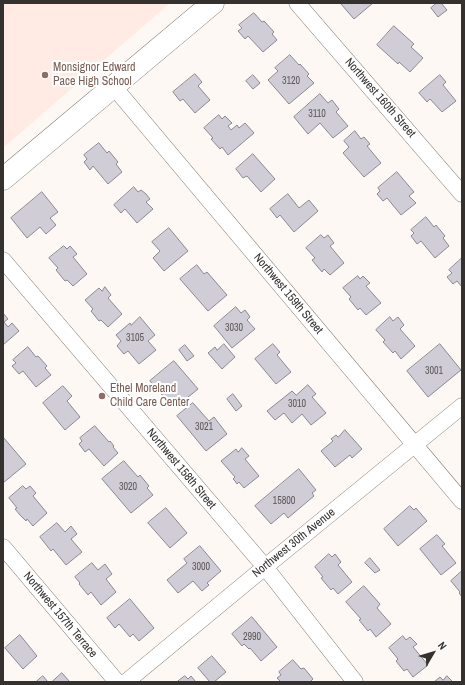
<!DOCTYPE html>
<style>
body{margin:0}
#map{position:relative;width:465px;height:685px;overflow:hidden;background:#fef8f4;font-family:"Archivo Narrow",sans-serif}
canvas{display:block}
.frame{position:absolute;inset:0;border:4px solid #35312f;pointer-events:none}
.north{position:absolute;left:413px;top:633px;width:40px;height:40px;-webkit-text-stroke:3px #fff;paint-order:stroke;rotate:52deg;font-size:11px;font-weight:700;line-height:16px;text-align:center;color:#35312f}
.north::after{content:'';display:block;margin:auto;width:14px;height:18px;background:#35312f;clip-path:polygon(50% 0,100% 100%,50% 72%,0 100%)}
</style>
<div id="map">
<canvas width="465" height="685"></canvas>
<div class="frame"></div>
<div class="north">N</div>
</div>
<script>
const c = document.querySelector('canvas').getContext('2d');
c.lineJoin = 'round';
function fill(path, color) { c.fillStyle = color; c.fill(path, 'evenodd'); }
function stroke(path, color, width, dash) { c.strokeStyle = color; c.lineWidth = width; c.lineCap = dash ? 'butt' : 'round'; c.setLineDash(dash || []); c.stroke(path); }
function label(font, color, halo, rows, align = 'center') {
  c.font = font + ' "Archivo Narrow",sans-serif'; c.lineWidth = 4; c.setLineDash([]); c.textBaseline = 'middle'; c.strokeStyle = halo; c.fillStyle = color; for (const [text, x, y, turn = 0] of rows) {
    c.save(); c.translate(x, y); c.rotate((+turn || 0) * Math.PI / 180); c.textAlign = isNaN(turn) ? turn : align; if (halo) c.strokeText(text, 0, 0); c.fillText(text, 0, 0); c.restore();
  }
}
fill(new Path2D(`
 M3 3H170L3 148Z`), '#ffeae4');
const building = new Path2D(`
 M343 3H373L354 19 341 4Z
 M437 3H441L447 10 438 17 431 8Z
 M254 13 262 22 264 21 274 32 272 34 277 40 263 52 248 36 245 39 238 31 242 28 239 25Z
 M394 26 414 44 411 47 423 58 410 72 399 62 398 64 377 45Z
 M290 55 299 65 300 64 309 74 307 76 314 83 289 104 268 80 278 71 275 68Z
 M195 74 202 82 198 86 210 100 195 113 183 99 180 101 173 92Z
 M253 75 260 83 253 89 246 81Z
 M440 75 446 82 443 85 456 101 442 112 430 99 427 102 419 93Z
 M320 94 328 103 332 100 339 109 336 112 348 126 333 138 320 123 308 134 294 117Z
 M219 115 222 119 225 116 232 123 228 126 231 130 237 125 239 128 245 123 254 133 228 155 222 147 220 149 211 139 213 138 204 128Z
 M355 131 361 139 364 137 370 144 367 146 381 163 364 177 343 153 349 147 344 141Z
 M99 143 107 153 109 151 118 162 116 164 122 172 108 184 93 166 90 170 84 162 87 159 84 155Z
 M253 154 275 179 261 192 247 176 243 178 236 169Z
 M397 172 414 192 409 196 416 203 401 215 387 198 383 201 377 194 380 191 378 188Z
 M134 187 138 192 141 190 146 194 150 199 146 202 153 209 137 223 125 209 121 213 114 205Z
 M42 192 58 212 50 218 56 225 46 234 40 227 27 238 11 218Z
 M288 194 299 208 309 200 318 211 294 232 280 215 277 218 270 209Z
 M426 217 434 227 436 225 445 236 443 238 449 246 435 258 421 241 417 244 411 236 414 233 411 230Z
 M169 228 188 251 164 271 153 258 160 251 152 242Z
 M321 235 324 238 328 235 334 243 330 246 344 263 330 275 324 269 322 272 312 260 315 258 306 248Z
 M64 246 67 249 70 246 77 254 73 257 87 274 73 286 67 280 65 281 56 270 58 268 49 258Z
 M462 258V287L457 281 453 284 447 277 452 273 449 270Z
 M197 265 204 274 207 272 227 295 208 311 180 279Z
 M358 276 360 279 363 276 370 283 366 286 381 303 366 315 360 308 358 310 349 299 351 297 343 288Z
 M105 287 111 295 108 298 122 314 108 327 101 320 99 321 91 311 93 309 85 300 99 288 102 291Z
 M236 307 241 313 245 310 248 314 250 317 247 320 255 329 232 348 214 326Z
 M3 313 8 319 4 322 8 327 12 323 19 331 3 345Z
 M140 317 155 335 148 341 156 350 139 364 128 351 124 354 117 346 121 341 116 335 130 323 131 325Z
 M390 317 393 321 398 317 404 325 400 329 415 346 401 359 395 351 393 353 383 342 385 340 376 330Z
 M224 344 235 357 222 369 208 353 215 347 217 350Z
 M273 344 280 352 277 355 291 372 276 384 255 359Z
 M440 344 461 370 428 397 407 371Z
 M185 345 194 356 187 361 179 350Z
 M28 347 36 357 38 356 47 366 45 368 51 375 36 387 23 371 19 374 12 366 16 363 13 360Z
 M174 361 198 389 182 402 177 397 169 403 150 381Z
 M308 385 316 394 312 397 326 413 311 425 302 414 292 423 284 413 275 420 267 411 292 391 296 395Z
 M63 386 72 396 67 401 80 417 65 430 43 403Z
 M233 394 242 406 236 411 227 399Z
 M193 403 209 421 214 417 227 434 206 451 177 416Z
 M95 426 109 442 110 441 114 446 113 447 118 453 104 466 89 449 85 452 79 444 82 441 80 438Z
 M345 430 362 449 352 458 350 455 335 467 321 451 333 441 331 439 336 435 338 437Z
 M3 437 26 464 3 483Z
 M242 448 249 456 245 459 259 476 244 488 239 482 237 484 235 481 233 479 235 477 221 461 236 449 238 452Z
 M124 461 138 477 140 475 149 486 147 488 153 495 131 513 102 479Z
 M299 469 316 490 312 493 314 496 288 518 284 513 271 524 255 506Z
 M23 486 26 489 30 486 36 493 33 496 47 513 33 526 27 519 26 521 20 515 15 509 17 508 9 498Z
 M410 506 414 510 416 508 427 521 398 546 384 529Z
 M166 508 187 533 170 548 148 523Z
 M57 523 65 532 71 526 77 534 71 539 82 552 66 565 53 549 51 551 40 537Z
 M437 535 445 544 442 546 456 563 441 575 420 549Z
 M200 546 221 571 207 583 209 585 202 591 193 581 178 593 167 580 187 563 184 559Z
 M329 554 332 557 335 554 341 562 338 565 352 582 338 594 333 588 331 590 321 578 323 577 315 567Z
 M370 558 380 570 375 573 365 563Z
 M92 563 98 570 105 564 112 574 106 579 116 592 101 605 91 592 88 595 79 584 80 583 75 577Z
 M462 571V597L459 593 460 592 451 581Z
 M364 586 380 604 377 608 391 624 376 637 370 629 368 631 359 620 361 619 346 602Z
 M130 599 154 628 139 641 133 634 130 637 119 624 115 628 107 618Z
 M252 617 277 647 261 661 250 648 249 649 244 644 242 646 232 634Z
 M20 635 37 656 23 669 5 648Z
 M403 636 406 640 410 637 417 644 413 647 428 665 413 677 407 669 404 671 396 661 398 659 389 648Z
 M212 656 226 672 214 682H210L198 668Z
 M293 660 301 669 304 668 313 679 311 681 312 682H281L277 678 281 675 279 672Z
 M62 673 70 682H52Z
 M43 676 48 682H36Z
 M185 676 188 679 191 676 196 682H177Z
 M447 676 453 682H434L440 677 443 680Z`);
fill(building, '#d1cdd7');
stroke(building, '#8c8891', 1);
const street = new Path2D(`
 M297 3 462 194
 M114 87 462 501
 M3 260 265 567 355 682
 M3 547 117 682
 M126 682 265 567 462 406`);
const secondary = new Path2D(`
 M3 179 213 3`);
stroke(street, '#817973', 17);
stroke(secondary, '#817973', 23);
stroke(street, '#fff', 16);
stroke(secondary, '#fff', 22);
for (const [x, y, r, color] of [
 [45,75,4,"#8d6e63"],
 [102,396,4,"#8d6e63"]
]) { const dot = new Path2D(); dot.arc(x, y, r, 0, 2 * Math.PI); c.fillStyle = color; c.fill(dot); stroke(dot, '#fff', 1.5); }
label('10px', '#5c5859', null, [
 ["3120",291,81],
 ["3110",317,114],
 ["3030",234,328],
 ["3105",135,338],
 ["3001",434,371],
 ["3010",297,404],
 ["3021",204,427],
 ["3020",128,487],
 ["15800",284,501],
 ["3000",201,567],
 ["2990",252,637]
]);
label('12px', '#785e54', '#fff', [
 ["Monsignor Edward",53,68],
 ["Pace High School",53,82],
 ["Ethel Moreland",110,389],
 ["Child Care Center",110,403]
], 'left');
label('12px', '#35312f', '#fff', [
 ["Northwest 160th Street",380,98,49],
 ["Northwest 159th Street",288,294,50],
 ["Northwest 158th Street",181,469,50],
 ["Northwest 30th Avenue",294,543,-39],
 ["Northwest 157th Terrace",60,615,50]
]);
</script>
